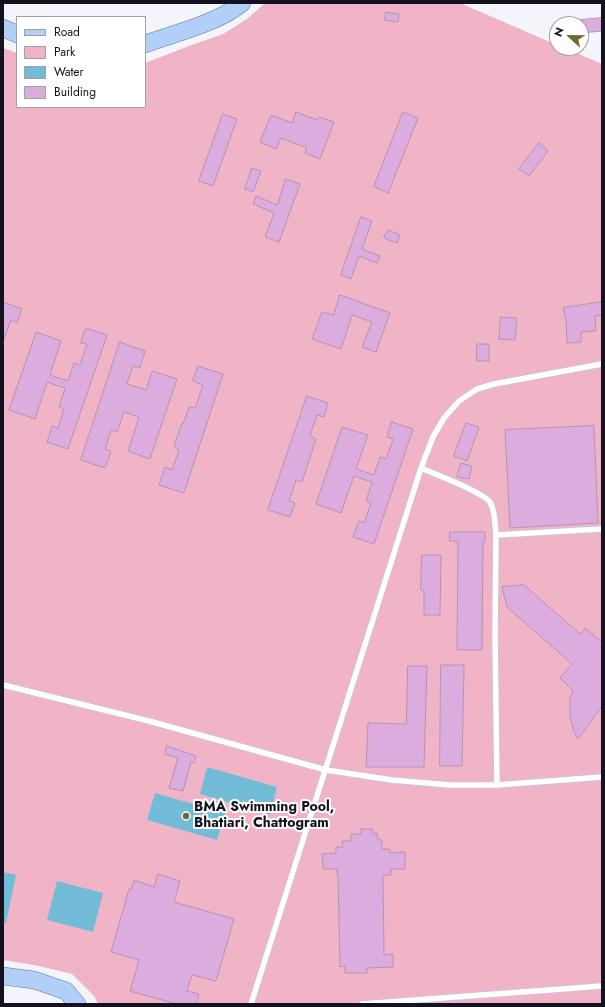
<!DOCTYPE html>
<style>
body{margin:0}
#map{position:relative;width:605px;height:1007px;overflow:hidden;background:#f4f4fb;font-family:Jost,sans-serif}
canvas{display:block}
.frame{position:absolute;inset:0;border:4px solid #14121f;pointer-events:none}
.legend{position:absolute;left:16px;top:16px;width:130px;height:92px;box-sizing:border-box;background:#fff;border:1px solid #a1a0a5;margin:0;padding:5px 7px;list-style:none;font-size:12px;color:#14121f}
.legend li{display:flex;align-items:center;gap:8px;height:20px}
.legend b{width:20px;border:1px solid #a1a0a5}
.north{position:absolute;left:549px;top:16px;width:40px;height:40px;box-sizing:border-box;background:#fff;border:1px solid #a1a0a5;border-radius:50%;rotate:292deg;font-size:11px;font-weight:700;line-height:16px;text-align:center;color:#14121f}
.north::after{content:'';display:block;margin:auto;width:14px;height:18px;background:#706834;clip-path:polygon(50% 0,100% 100%,50% 72%,0 100%)}
</style>
<div id="map">
<canvas width="605" height="1007"></canvas>
<div class="frame"></div>
<ul class="legend">
<li><b style="height:5px;background:#b2cff8"></b>Road</li>
<li><b style="height:11px;background:#f1b4c7"></b>Park</li>
<li><b style="height:11px;background:#72bcd8"></b>Water</li>
<li><b style="height:11px;background:#dbacdd"></b>Building</li>
</ul>
<div class="north">N</div>
</div>
<script>
const c = document.querySelector('canvas').getContext('2d');
c.lineJoin = 'round';
function fill(path, color) { c.fillStyle = color; c.fill(path, 'evenodd'); }
function stroke(path, color, width, dash) { c.strokeStyle = color; c.lineWidth = width; c.lineCap = dash ? 'butt' : 'round'; c.setLineDash(dash || []); c.stroke(path); }
function label(font, color, halo, rows, align = 'center') {
  c.font = font + ' Jost,sans-serif'; c.lineWidth = 4; c.setLineDash([]); c.textBaseline = 'middle'; c.strokeStyle = halo; c.fillStyle = color; for (const [text, x, y, turn = 0] of rows) {
    c.save(); c.translate(x, y); c.rotate((+turn || 0) * Math.PI / 180); c.textAlign = isNaN(turn) ? turn : align; if (halo) c.strokeText(text, 0, 0); c.fillText(text, 0, 0); c.restore();
  }
}
fill(new Path2D(`
 M265 3H460L557 45V48H565L602 64V1004H98L94 996 72 974 39 966 3 960V48L17 53V107H145V63L189 46 223 34 247 19Z`), '#f1b4c7');
fill(new Path2D(`
 M207 767 277 787 270 815 200 794Z
 M155 793 225 813 217 840 147 820Z
 M3 872 16 875 6 923 3 922Z
 M57 881 103 893 93 932 47 920Z`), '#72bcd8');
const building = new Path2D(`
 M386 12 399 14 398 22 385 20Z
 M602 18V31L581 33V20Z
 M296 112 317 120 319 117 334 122 320 159 305 153 307 148 281 138 276 149 260 142 271 115 292 123Z
 M403 112 418 118 388 193 374 187Z
 M223 114 237 119 213 186 199 181Z
 M539 143 548 151 529 176 519 169Z
 M252 168 261 171 253 192 245 189Z
 M286 179 300 184 279 242 265 237 274 213 253 204 256 196 277 205Z
 M361 217 372 221 362 249 380 256 377 263 359 256 351 279 341 275Z
 M388 230 400 235 397 243 384 238Z
 M340 295 390 313 376 352 362 347 372 322 352 315 341 349 312 339 322 312 333 315Z
 M3 302 22 309 17 323 11 320 4 339H3Z
 M602 302V315L595 316 596 331 581 332V342L567 343 566 320 563 308Z
 M501 317 517 318 515 340 499 339Z
 M86 328 107 335 68 449 47 442 52 426 58 428 64 409 59 407 65 388 47 382 35 419 9 410 36 332 61 341 50 375 68 381 74 363 80 365 87 344 81 343Z
 M120 342 145 351 140 368 133 366 127 384 146 390 152 371 177 379 150 459 128 451 139 417 124 412 117 432 111 430 105 449 111 451 105 468 81 460Z
 M477 344H489V361H477Z
 M198 366 223 374 184 493 159 485 165 467 172 470 179 450 174 446 182 423 183 424 189 407 195 408 203 385 193 381Z
 M307 396 328 403 324 417 317 415 310 436 316 439 302 482 296 480 289 501 295 503 290 517 268 510Z
 M392 422 413 429 374 544 353 537 359 521 364 523 371 503 366 501 372 482 354 476 341 513 316 504 342 427 368 435 356 469 374 475 380 457 386 459 393 439 387 437Z
 M466 423 479 427 467 461 454 456Z
 M594 426 598 523 510 528 505 430Z
 M461 463 472 466 469 479 457 477Z
 M450 532H485V542H483L482 650H457L458 541H450Z
 M422 555H441L440 615H424V590H421Z
 M524 585 580 634 585 628 602 642V706L578 739 574 732 570 716V698L573 691 560 678 572 664 507 607 502 587Z
 M441 665H464L462 766H440Z
 M408 666H427L424 767H366L368 723 406 724Z
 M167 746 196 756 194 763 191 762 183 791 169 788 178 758 165 754Z
 M361 829H373V834L377 833 378 840H382V849H390V853L405 852V869H391V875H383L384 955 393 954V967L367 968V973H345V966L340 967 338 874H337V869H323L322 854 336 853V847H343L342 841H351V834H361Z
 M158 874 180 881 174 902 234 919 216 981 192 975 187 991 199 994 196 1004H177L130 991 139 960 111 952 129 889 131 890 134 880 154 887Z`);
fill(building, '#dbacdd');
stroke(building, '#b196b2', 1);
const service = new Path2D(`
 M421 468C434 474 487 493 491 504 495 512 495 525 496 535
 M3 685 149 721 326 770 392 780 450 785H497L602 777
 M497 785 495 636 496 535 602 529
 M251 1004 421 468 433 437 444 418 459 401 477 389 494 384 602 364
 M362 1004 602 986`);
const primary = new Path2D(`
 M3 28 17 34
 M145 44C175 33 218 23 242 3
 M3 976 34 980 66 991 77 1004`);
stroke(service, '#c7c2e6', 7);
stroke(primary, '#5a78a9', 18);
stroke(service, '#fff', 5.5);
stroke(primary, '#b2cff8', 17);
for (const [x, y, r, color] of [
 [186,816,4,"#706834"]
]) { const dot = new Path2D(); dot.arc(x, y, r, 0, 2 * Math.PI); c.fillStyle = color; c.fill(dot); stroke(dot, '#fff', 1.5); }
label('bold 14px', '#14121f', '#fff', [
 ["BMA Swimming Pool,",194,808],
 ["Bhatiari, Chattogram",194,824]
], 'left');
</script>
